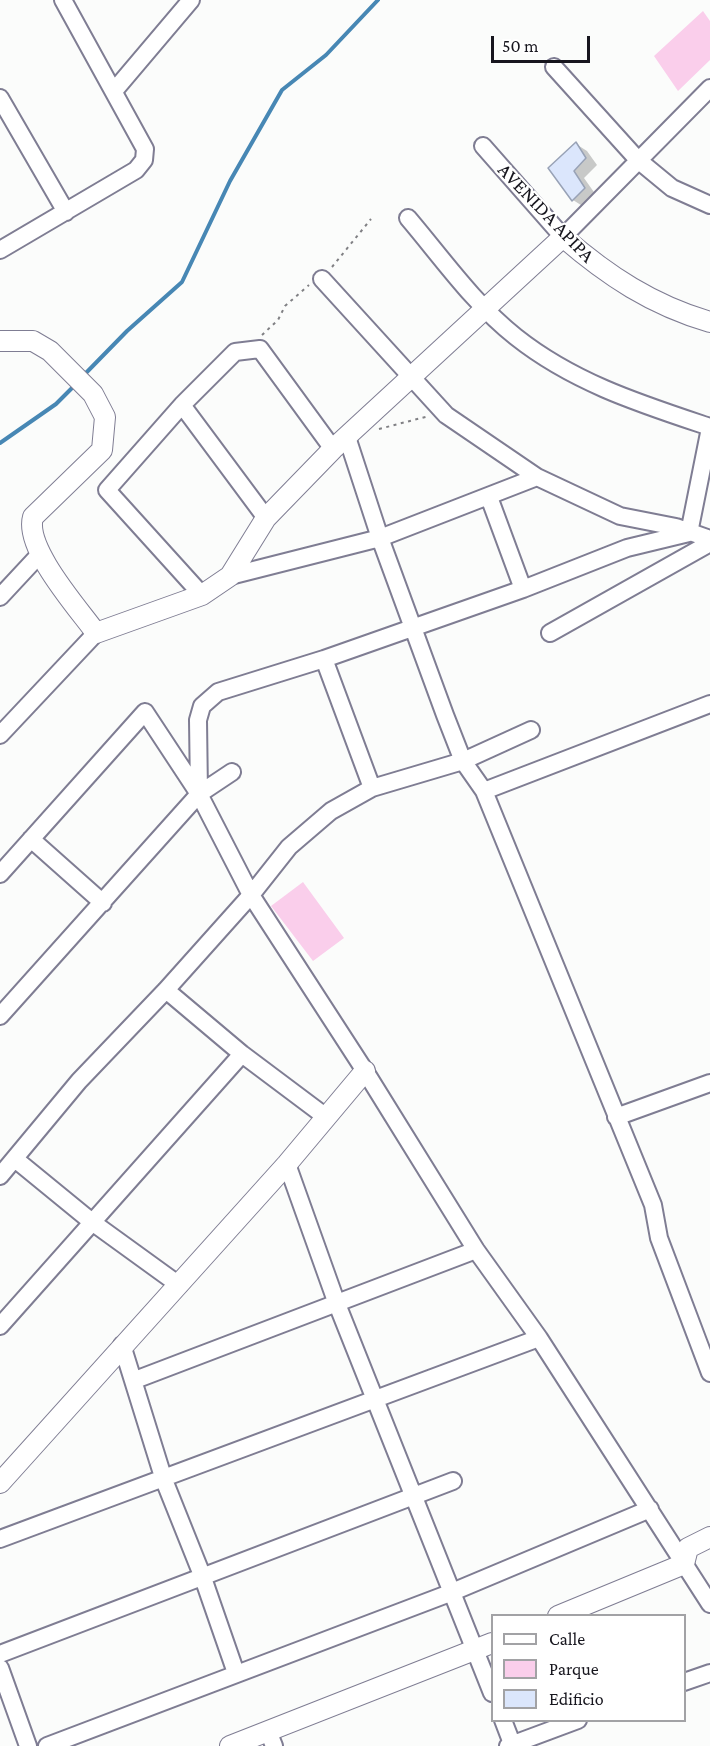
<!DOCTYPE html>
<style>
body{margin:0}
#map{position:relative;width:710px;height:1746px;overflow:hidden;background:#fbfcfb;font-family:"Crimson Pro",serif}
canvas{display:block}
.legend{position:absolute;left:491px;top:1614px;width:195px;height:108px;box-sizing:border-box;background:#fff;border:2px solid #a2a2a5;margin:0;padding:8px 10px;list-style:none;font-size:18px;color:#17161e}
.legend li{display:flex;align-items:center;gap:12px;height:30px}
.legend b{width:30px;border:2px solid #a2a2a5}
.scale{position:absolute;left:491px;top:36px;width:99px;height:27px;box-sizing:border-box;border:3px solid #17161e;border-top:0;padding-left:8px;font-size:18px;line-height:21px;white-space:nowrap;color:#17161e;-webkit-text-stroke:4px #fff;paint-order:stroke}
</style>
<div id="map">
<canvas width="710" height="1746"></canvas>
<ul class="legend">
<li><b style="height:8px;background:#fff"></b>Calle</li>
<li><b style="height:16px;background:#faceeb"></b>Parque</li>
<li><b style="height:16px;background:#dbe6fc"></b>Edificio</li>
</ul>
<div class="scale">50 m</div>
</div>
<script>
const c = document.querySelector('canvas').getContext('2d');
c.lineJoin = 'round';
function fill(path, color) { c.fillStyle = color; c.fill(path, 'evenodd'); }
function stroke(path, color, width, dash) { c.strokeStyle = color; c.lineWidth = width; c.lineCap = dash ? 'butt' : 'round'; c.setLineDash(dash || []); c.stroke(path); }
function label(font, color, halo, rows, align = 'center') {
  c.font = font + ' "Crimson Pro",serif'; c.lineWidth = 4.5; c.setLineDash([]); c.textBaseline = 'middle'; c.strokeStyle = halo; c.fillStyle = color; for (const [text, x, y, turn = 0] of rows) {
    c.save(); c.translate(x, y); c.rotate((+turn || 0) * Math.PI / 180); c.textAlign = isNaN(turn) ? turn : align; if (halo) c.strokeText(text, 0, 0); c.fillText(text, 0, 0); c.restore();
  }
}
fill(new Path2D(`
 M703 11 710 21V60L678 91 654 56Z
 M303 882 344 938 313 961 271 906Z`), '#faceeb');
fill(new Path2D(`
 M576 144 587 151 597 165 584 178 596 195 584 207 573 200 550 169Z`), '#0003');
stroke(new Path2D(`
 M83 376 127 331 182 282 230 181 282 90 326 55 378 0
 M0 443 56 404 76 384`), '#4787b4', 4);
const building = new Path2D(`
 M576 142 586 158 574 171 585 188 572 201 548 168Z`);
fill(building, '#dbe6fc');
stroke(building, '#98a2b6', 1.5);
const minor = new Path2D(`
 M554 67 638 160 672 188 710 205
 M114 91 191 0
 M0 98 66 212
 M483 146 563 237 710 88
 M408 218C442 258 474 304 516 337 574 383 641 404 710 427
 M0 250 136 170 144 160 145 149 63 0
 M322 279 446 415 537 477 620 516 676 527 710 539
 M182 405 266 518
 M347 437 380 538 445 715 463 761 484 791 653 1205 659 1238 710 1373
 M489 497 523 589
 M230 576 380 538 537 477
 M202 595 107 490 182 405 235 352 260 349 333 449
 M0 597 40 554
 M550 633 710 543
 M324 659 372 788 463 761 531 730
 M0 735 96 633
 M484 791 710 704
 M199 793 198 720 202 706 218 692 324 659 523 589 627 548 689 533 710 428
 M31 839 103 903
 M0 874 145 712 199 794 251 895 365 1071 476 1250 539 1338 710 1604
 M166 990 242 1054 326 1117
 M0 1016 199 794 232 772
 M616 1117 710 1083
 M15 1159 92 1222 179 1285
 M287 1164 337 1304 492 1693
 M0 1176 79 1081 166 990 251 895 289 847 331 811 372 788
 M0 1326 242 1054
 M122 1345 164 1480 202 1575 236 1673
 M135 1380 476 1250
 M0 1539 539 1338
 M0 1654 453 1481
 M0 1668 28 1746
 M684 1682 710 1673
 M503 1720 513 1746
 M268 1731 274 1746
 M47 1746 450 1593 650 1509
 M508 1746 578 1720`);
const tertiary = new Path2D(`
 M0 341H33L50 351 93 394 105 417 102 450 33 517C24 548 78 608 96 633L202 595 230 576 266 518 333 449 563 237C608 276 652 305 710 322
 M0 1483 287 1164 365 1071
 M558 1616 684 1564 688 1548 710 1537
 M230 1746 492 1643`);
stroke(minor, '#7f7d93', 20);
stroke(tertiary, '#7f7d93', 22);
stroke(new Path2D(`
 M332 267 371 219
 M262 335 278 320 285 306 309 285
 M379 429 429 416`), '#808084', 2, [3, 4.5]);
stroke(minor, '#fff', 16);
stroke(tertiary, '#fff', 20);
label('20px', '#17161e', '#fff', [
 ["AVENIDA APIPA",546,213,46]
]);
</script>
